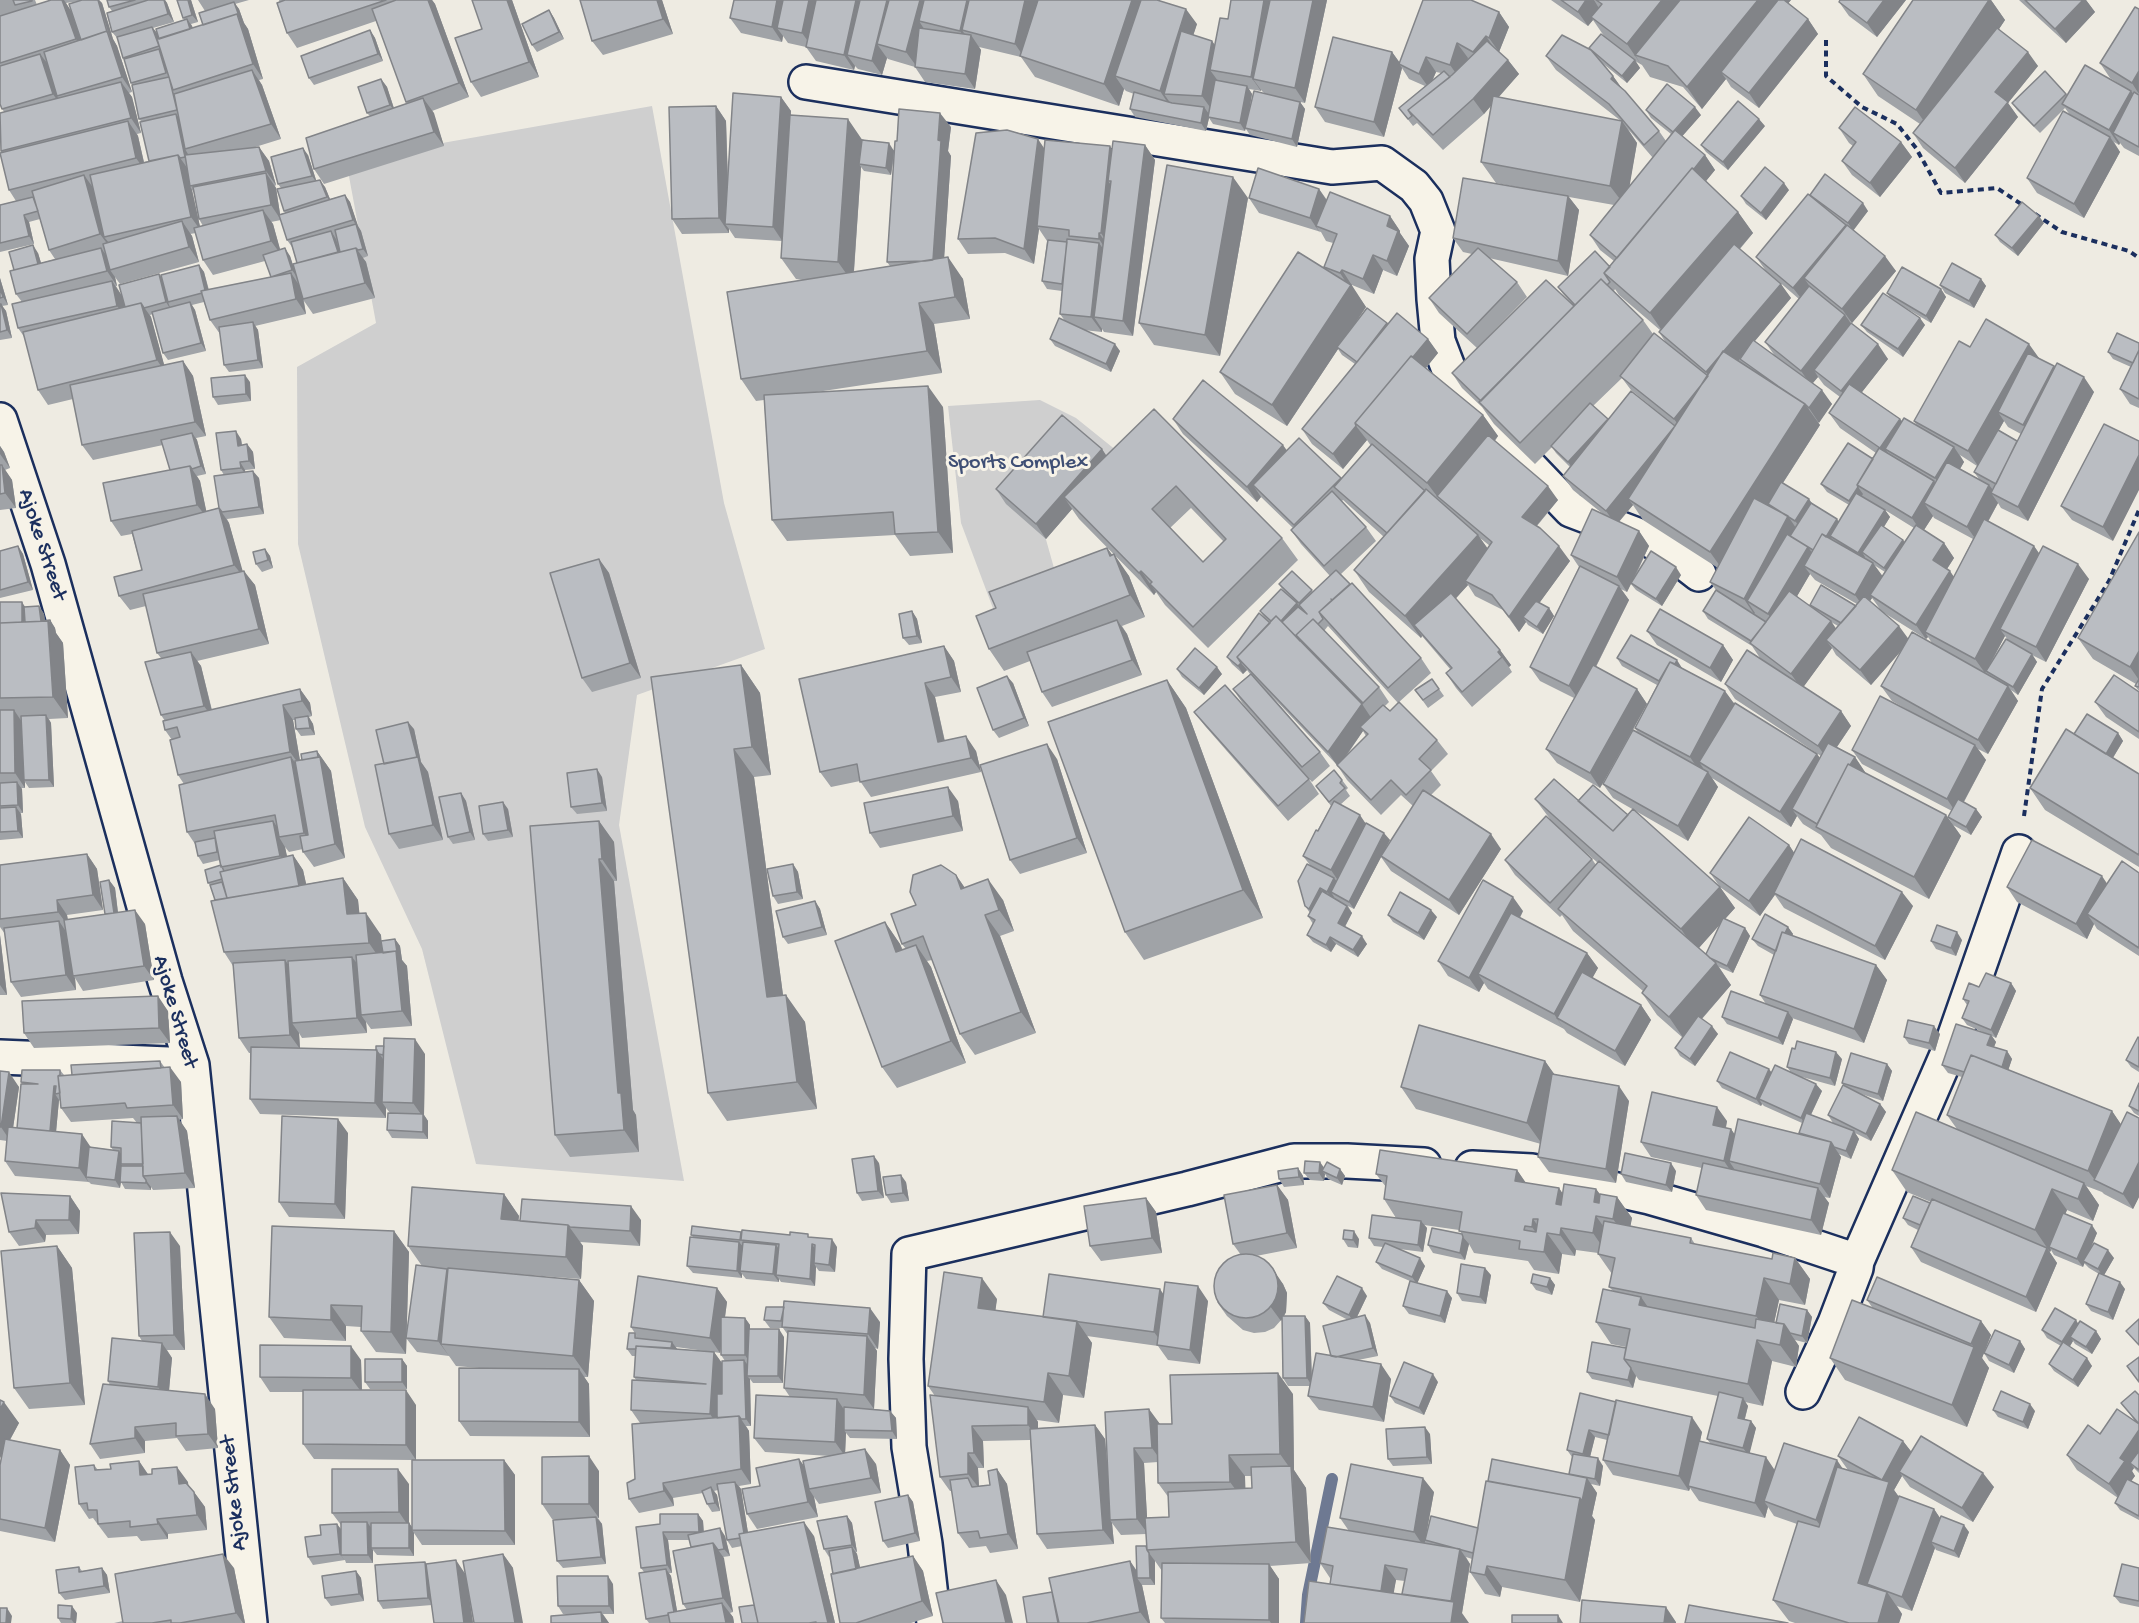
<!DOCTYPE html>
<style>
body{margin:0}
canvas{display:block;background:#eeebe2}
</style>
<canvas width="2139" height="1623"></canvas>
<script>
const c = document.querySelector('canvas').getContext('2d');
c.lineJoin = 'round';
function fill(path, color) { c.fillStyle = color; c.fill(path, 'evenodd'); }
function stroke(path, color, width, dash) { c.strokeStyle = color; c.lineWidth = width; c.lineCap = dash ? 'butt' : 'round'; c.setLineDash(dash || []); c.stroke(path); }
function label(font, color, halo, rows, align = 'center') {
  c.font = font + ' "Gochi Hand",sans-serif'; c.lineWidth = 6; c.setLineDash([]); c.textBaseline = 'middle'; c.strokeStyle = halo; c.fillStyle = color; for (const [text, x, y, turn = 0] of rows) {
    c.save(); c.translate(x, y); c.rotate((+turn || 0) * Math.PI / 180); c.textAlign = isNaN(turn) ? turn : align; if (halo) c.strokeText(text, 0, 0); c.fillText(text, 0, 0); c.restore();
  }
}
fill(new Path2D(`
 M652 106 724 503 765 649 637 695 619 825 684 1181 476 1164 422 949 365 827 298 544 297 367 376 323 346 160Z
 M1040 400 1076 418 1117 451 1043 529 1056 575 997 619 961 523 948 406Z`), '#cfcfcf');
stroke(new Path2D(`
 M1306 1623 1308 1595 1332 1479`), '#6e7992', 12);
const minor = new Path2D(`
 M806 82 1332 167 1382 163 1414 186 1426 201 1438 231 1432 259 1434 299 1438 341 1457 391 1571 510 1650 540 1672 553 1699 574
 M0 420 48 564 165 981 192 1065 250 1623
 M0 1057 192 1065
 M1472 1168 1532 1171 1649 1197 1764 1230 1857 1261
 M1803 1392 1835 1323 1856 1268 1857 1261 1953 1041 2019 852
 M934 1623 925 1544 909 1447 906 1359 909 1254 1187 1189 1294 1161H1347L1424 1165`);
stroke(minor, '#1b2f5e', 38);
stroke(new Path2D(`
 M1826 40V76L1862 107 1897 124 1916 148 1941 193 1997 188 2024 206
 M2035 214 2062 232 2129 251 2139 258
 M2024 816 2042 689 2109 581 2139 510`), '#1b2f5e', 4, [6, 4.5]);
stroke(minor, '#f7f3e8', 33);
fill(new Path2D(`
 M0 0H35L37 5 51 0H99L102 3 113 39 117 46 132 92 129 93 132 97 141 133 137 134 138 136 144 162 149 161 142 122 139 119 132 85 124 59 118 39 112 32V11L109 7 107 0H165L167 3 174 22 153 28 157 34 184 20 177 0H191L198 22 191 24 193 28 203 25 205 11 198 0H249L235 4 239 9 244 23 248 29 263 79 259 80 262 85 281 139 252 148 259 147 269 161 276 185 275 186 276 188 280 214 285 213 284 211 281 188 278 184 308 155 316 180 325 187 330 199 345 195 350 202 358 226 361 231 368 256 363 258 366 262 375 298 313 314 304 301 306 314 255 326 258 330 263 368 229 372 224 365 220 334 210 320 204 302 192 305 195 310 206 351 168 360 163 353 153 314 150 315 151 317 164 365 183 361 193 376 206 436 196 438 197 440 206 474 197 476 200 481 206 511 219 508 224 475 221 470 241 439 242 445 247 444 253 452 255 469 245 470V472L259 478 264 514 227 519 229 523 242 571 255 585 269 644 197 661 201 666 212 710 300 689 310 703 312 716 309 717 313 724 315 735 301 736 296 729 295 720H293L300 760 317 751 331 771 345 858 314 867 303 852V849L289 852 285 847 287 857 293 855 303 870 306 884 343 878 358 900 359 913 381 935V941L395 939 400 946 402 960 407 966 412 1026 371 1029 366 1022 367 1033 302 1038 299 1033 300 1048 425 1054 424 1115 428 1121V1139L392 1138 387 1130 390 1113 386 1108V1118L260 1114 250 1099V1053H249L239 1038 233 966 224 952 215 900 210 885 208 883 221 865 220 860 203 864 198 856 195 844 187 832 184 784 178 775 172 740 165 730V721L161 715V658L157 653 146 606 130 610 119 596 142 570 132 534 121 536 111 521 170 470 163 445 93 460 82 445 73 399 48 405 38 390 25 338 18 328 22 302 16 294 14 270 38 253 41 263 55 259 49 250 40 219 29 222 34 244 0 252V205L16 201 9 190 2 153 1 151 4 112 0 104ZM80 1 71 11 66 3ZM192 190 194 192 199 219 203 226 200 227ZM281 220 287 240 292 247 297 263 295 272 290 256 280 250 273 224 271 222ZM196 233 203 260 213 275 265 261 271 277 209 290 204 272 199 265 162 279 159 274 125 307 122 296 116 286H117L115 277 120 284 199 262 192 236 190 234Z
 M279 0H432L435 4 469 97 432 111 444 146 324 184 314 169 370 116 367 113 381 79 387 87 394 108 408 104 376 21 297 48 287 33Z
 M512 0 539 77 481 97 471 82 482 29Z
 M662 0 673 34 603 55 592 41Z
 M1231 0H1327L1305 103 1265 94 1300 102 1305 109 1297 147 1250 135 1246 129 1245 131 1213 124 1209 118 1206 131 1135 117 1130 109 1134 94 1126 91 1124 89 1119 106 1035 77 1021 57 979 47 981 50 975 89 925 82 915 67 888 59 887 58 882 75 858 69 855 66 854 70 816 61 806 47 788 43 783 36 782 42 741 33 730 18 1197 24 1193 35 1212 41 1215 45 1228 19ZM1249 89 1261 91V90L1264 93 1250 106 1252 94Z
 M1551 0H1791L1788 3 1808 19 1818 34 1759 108 1731 87 1726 79 1702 109 1683 87 1650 77 1642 65 1635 61 1640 68 1627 83 1601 62 1613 76 1623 90 1659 131 1666 141 1671 134 1651 118 1646 110 1701 115 1682 136 1705 155 1715 170 1706 181 1738 212 1753 233 1740 249 1766 271 1756 257 1810 196 1868 211 1853 230 1896 271 1852 323 1849 321 1888 359 1862 392 1900 419 1902 421 1917 426 1914 421 1970 347 2039 358 2094 392 2028 521 2001 508 1998 503 1988 522 2034 546 2039 553 2089 579 2046 662 2032 655 2037 662 2018 695 2011 690 2018 701 1988 754 1978 749 1986 760 1964 802 1976 809 1982 817 1971 835 1953 825 1948 817 1952 811 1862 764 1852 750 1908 710 1892 701 1881 686 1903 648 1871 685 1836 655 1832 648 1803 687 1841 711 1851 726 1837 747 1855 757 1865 772V773L1946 815 1961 836 1929 899 1831 848 1821 835 1803 824 1797 816 1791 827 1712 778 1718 787 1688 841 1613 798 1603 784 1627 741 1600 788 1557 763 1546 749 1574 698 1540 681 1530 667 1579 567 1571 555 1603 514 1573 490 1563 476 1570 467 1556 453 1552 447 1535 464 1494 424 1482 407 1462 388 1452 373 1574 306 1563 294 1558 287 1610 267 1614 261 1600 250 1590 235 1614 205 1569 197 1579 210 1568 276 1489 258 1517 282 1527 297 1477 348 1439 313 1429 298 1472 254 1463 252 1453 238 1522 188 1496 183 1481 162 1491 105 1484 114 1443 150 1417 123 1413 126 1399 108 1425 86 1409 79 1402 68 1384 137 1325 122 1315 107 1392 52 1400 63 1499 12 1509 27 1499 52 1508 60 1519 74 1498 97 1621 121 1556 70 1546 56 1590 49 1604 36 1593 20 1588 26ZM1436 72 1441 73 1433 79ZM1628 129 1653 158 1629 186 1637 143ZM1777 280 1799 299 1765 342 1775 356 1755 341 1791 298ZM1615 289 1619 295 1660 330 1659 332 1666 343 1653 334 1643 320 1614 291ZM1818 377 1824 385 1840 397 1829 413 1840 428 1876 453 1873 459 1821 484 1827 492 1849 505 1839 522 1783 483 1820 425 1818 423 1832 404 1813 383ZM1622 378 1631 390 1675 426 1608 420 1593 406ZM2004 421 2008 427 2021 434 2017 441 1999 430ZM1960 455 1977 466 1974 472 1979 479 1960 469 1964 462ZM1633 505 1643 520 1718 568 1710 582 1716 590 1703 611 1708 619 1752 646 1760 658 1725 684 1735 699 1821 756 1820 758 1817 754 1734 703 1682 668 1617 658 1622 666 1657 685 1635 728 1638 733 1633 730 1647 704 1637 689 1596 667 1629 600 1621 589 1627 592 1631 584 1636 590 1662 606 1681 575H1636L1649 546 1639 531 1619 522ZM1885 510 1914 528 1904 542 1903 540 1884 527 1890 517ZM1933 516 1934 518 1973 539 1954 577 1947 569 1954 558 1944 543 1924 530ZM1874 565 1885 572 1882 576ZM1810 574 1815 580 1857 604 1856 606 1810 605 1811 607 1797 596ZM1872 598 1880 609 1870 601ZM1881 611 1926 639 1928 637 1932 643 1908 639ZM1831 622 1838 626 1836 629ZM2005 636 2008 640 1987 671Z
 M1906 0 1877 37 1849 16 1839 2Z
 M1913 0H1991L2005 20 1999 29 2038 66 2008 103 2018 117 1965 183 1923 148 1913 133 1920 124 1878 96 1863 74Z
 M2019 0H2086L2095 12 2066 43Z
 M2139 9V156L2124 148 2120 143 2119 145 2114 142 2120 152 2084 218 2037 193 2027 178 2070 115 2065 108 2040 133 2017 110 2012 103 2045 71 2067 95 2121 85 2110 78 2100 63Z
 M549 10 554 18 564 39 537 52 532 45Z
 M370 30 375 38 383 61 314 85 309 78Z
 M781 97 791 111V115L894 150 897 141 951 127 948 151 951 156 944 258 963 279 970 319 934 324 942 373 810 393 943 407 953 553 910 556 895 535 787 541 772 520 764 400 756 401 741 379 803 280 796 279 781 258 782 241 735 238 729 229V233L682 234 672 219 716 106 726 121 728 179ZM894 157 887 262 890 266 854 272 861 167 864 171 891 175Z
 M1765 126 1728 170 1706 152 1701 145Z
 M1839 128 1901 142 1912 157 1880 197 1852 175 1842 161 1853 146 1849 143Z
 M1145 145 1155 160 1133 336 1104 332 1102 329V332L1083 330 1120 351 1111 372 1055 346 1050 339 1065 321 1060 314 1062 291 1047 289 1042 281 1047 241 1039 229 1034 264 1005 253 968 254 958 239 1044 149 1112 150Z
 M1319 189 1327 200 1390 216 1400 231V233L1409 246 1397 276 1383 270 1374 294 1352 285 1351 286 1366 307 1354 324 1387 323 1388 325 1428 339 1438 353 1426 368 1483 415 1498 436 1495 441 1558 500 1537 526 1570 561 1539 603 1549 608 1554 616 1543 634 1528 625 1526 622 1519 632 1503 610 1475 596 1468 585 1455 598 1500 650 1511 665 1509 667 1512 672 1472 707 1456 688 1446 673 1450 669 1422 636 1421 638 1369 592 1354 570 1384 537 1343 500 1342 501 1366 527 1376 541 1341 574 1421 658 1431 673 1398 703 1328 626 1324 631 1379 687 1389 702 1385 706 1390 711 1437 740 1448 754 1431 771 1441 785 1431 795 1501 849 1459 915 1391 871 1381 857 1354 909 1348 906 1352 913 1345 927 1367 944 1358 957 1336 944 1331 952 1313 942 1307 935 1313 924 1308 916 1310 913 1305 906 1310 865 1303 856 1331 806 1316 786 1342 780 1348 788 1346 790 1350 796 1340 805 1390 840 1383 853 1413 806 1401 795 1381 815 1347 780 1337 765 1271 695 1320 752 1330 766 1312 782 1243 704 1233 689 1250 674 1247 670 1243 674 1232 664 1227 657 1265 619 1260 611 1284 592 1279 584 1292 571 1313 592 1330 576 1301 544 1291 530 1293 528 1261 497 1257 502 1183 434 1173 419 1287 450 1299 438 1341 479 1371 446 1367 440 1343 469 1312 444 1302 429 1355 364 1342 355 1338 349 1287 426 1235 394 1220 372 1326 269 1324 267 1333 243 1326 241 1321 232 1259 213 1249 198ZM1480 538 1490 546 1488 549ZM1363 731 1366 736 1345 758Z
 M1789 190 1766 220 1746 204 1741 196Z
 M1248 198 1220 356 1154 345 1139 323Z
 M2044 223 2018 256 2000 242 1995 235Z
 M0 278 8 305 2 306 6 311 12 338 0 340Z
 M1981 279 1986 286 1974 308 1945 293 1940 285Z
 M1941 289 1946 297 1931 323 1904 307 1925 325 1903 357 1867 332 1861 325 1891 299 1887 293Z
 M2139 343V408L2130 404 2120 389 2131 367 2113 359 2108 352Z
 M250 382 251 401 218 405 213 397Z
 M1154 409 1282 538 1298 560 1208 648 1165 605 1156 592 1154 595 1079 519 1072 509 1046 539 1006 504 996 489 1102 449 1106 456ZM1191 508 1224 542 1203 562 1170 528Z
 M2104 424 2113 541 2072 520 2061 506Z
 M0 446 4 452 10 468 5 470 12 480 16 508 0 510Z
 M2139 532V691L2135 686 2136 684 2093 659 2078 638Z
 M18 546 23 554 33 590 0 598V551Z
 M1107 548 1129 576 1145 617 1122 626 1127 634 1142 675 1052 707 1042 692 1030 661 1004 671 989 649 996 608Z
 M265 549 270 556 273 568 262 572 256 564Z
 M599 559 609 573 641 678 592 692 582 678Z
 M0 602 25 607 39 606 44 614 45 621 50 620 55 628 56 633 63 643 68 718 49 719 51 723 54 787 29 788 25 782V788H21L22 789 23 813H20L21 814 23 838 0 840Z
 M912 611 917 619 922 643 909 645 903 638Z
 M1647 631 1723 645 1733 660 1721 682 1657 645Z
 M944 646 954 661 961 692 935 697 945 741 976 751 981 772 871 797 860 781 831 787 820 772Z
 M741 665 760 693 771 775 754 777 783 995 805 1022 817 1109 727 1121 708 1093Z
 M1177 669 1222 674 1204 695 1182 677Z
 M1432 679 1444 696 1428 708 1415 690Z
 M1167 680 1186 708 1263 918 1144 960 1125 932Z
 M1013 683 1029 726 999 738 993 730Z
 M2139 692V739L2106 717 2095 702Z
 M1194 712 1309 779 1319 794 1288 821 1205 726Z
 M414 729 421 762 428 772 443 840 399 849 389 834 384 764Z
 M2118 733 2123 741 2113 758 2139 774V867L2045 810 2030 788 2074 734Z
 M1057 759 1087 853 1020 874 1010 860Z
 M602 777 607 811 577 814 571 807Z
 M461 793 466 801 475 840 453 844 448 837Z
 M1535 799 1578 801 1628 815 1720 887 1710 873 1789 845 1794 853 1913 906 1885 960 1784 908 1775 895 1760 916 1720 887 1735 908 1725 919 1745 928 1750 936 1733 973 1719 967 1731 985 1702 1019 1718 1034 1695 1066 1680 1056 1675 1048 1683 1038 1657 1015 1642 993 1643 991 1573 931 1562 915 1560 917 1515 875 1505 860 1550 819ZM1556 826 1598 863 1596 865 1592 859ZM1720 924 1706 954 1699 948Z
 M958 801 963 831 880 848 870 833Z
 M508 809 513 837 488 841 483 834Z
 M599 821 614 842 617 881H614L633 1110 636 1115 639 1152 570 1157 555 1135Z
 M87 854 97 869 103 910 67 915 68 920 105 914 109 880 115 888 118 912 145 924 154 980 83 991 75 978 76 990 21 997 11 982 5 934 0 927V865Z
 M793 864 798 872 803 899 778 904 773 896Z
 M2139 873V956L2097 929 2094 924 2087 939 2017 902 2007 887 2107 884Z
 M956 875 965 888 1003 900 1014 931 1000 936 1036 1033 975 1055 960 1034 932 960 927 961 931 967 966 1063 897 1088 882 1067 885 922 900 944 903 950 906 949 902 944 916 905Z
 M815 901 820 909 827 935 788 944 783 937Z
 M1523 911 1520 918 1587 953 1598 968 1592 978 1641 1005 1651 1020 1625 1066 1567 1033 1564 1029 1488 989 1484 983 1479 992 1448 976 1438 961Z
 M1388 915 1437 917 1424 940 1393 922Z
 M1788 927 1793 934 1792 936 1876 965 1887 980 1864 1043 1792 1018 1793 1019 1783 1045 1727 1024 1722 1017 1766 1004 1760 995 1774 955 1758 946 1752 939Z
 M0 935 7 995H0Z
 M1962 940 1956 956 1936 949 1931 941Z
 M2011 983 2016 991 1996 1038 1992 1036 1996 1042 1994 1047 2007 1051 2012 1059 2008 1070 2112 1111 2121 1125 2139 1118V1197L2133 1209 2104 1194 2102 1192 2086 1186 2099 1205 2093 1221 2067 1210 2065 1214 2097 1233 2089 1251 2114 1258 2104 1275 2125 1289 2113 1320 2091 1311 2086 1304 2099 1274 2089 1268 2084 1263 2083 1267 2054 1255 2051 1250 2050 1252 2049 1251 2057 1263 2036 1312 1921 1262 1911 1247 1918 1230 1908 1225 1903 1218 1930 1203 1931 1202 1907 1192 1892 1170 1957 1129 1947 1115 1962 1077 1948 1073 1942 1065 1985 1033 1967 1025 1962 1018 1967 1005 1963 999 1979 987Z
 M168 1011 170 1043 34 1048 24 1033Z
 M1940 1034 1935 1051 1909 1044 1904 1037Z
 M2139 1038V1072L2131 1067 2126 1060Z
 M1842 1059 1835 1086 1802 1077 1822 1091 1811 1115 1841 1126 1833 1123 1828 1115 1845 1086 1842 1083 1887 1064 1892 1071 1883 1101 1861 1094 1880 1104 1886 1112 1871 1141 1855 1133 1859 1139 1851 1159 1839 1154 1841 1157 1830 1198 1824 1197 1829 1203 1821 1235 1706 1210 1696 1195 1702 1168 1651 1157 1641 1142 1727 1121 1726 1128 1731 1129 1735 1135 1799 1134 1802 1123 1764 1106 1762 1104 1761 1106 1722 1088 1717 1081 1771 1072 1790 1071 1787 1067Z
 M160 1061 165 1068 181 1082 183 1119 179 1120 187 1131 195 1188 153 1190 151 1187V1190L125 1189 121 1182 120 1188 91 1184 89 1182 15 1176 5 1161 7 1141 0 1140V1071L19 1087 13 1128H17L22 1084 21 1082 60 1070 64 1075H72ZM59 1100 60 1101 61 1108 71 1122 133 1118 137 1123 111 1147 113 1150 91 1147 56 1132Z
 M1545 1061 1554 1075 1629 1101 1616 1183 1549 1172 1538 1157 1541 1144 1416 1109 1401 1087Z
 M2139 1083V1116L2134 1113 2129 1106Z
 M348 1133 345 1219 289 1217 279 1202Z
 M879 1163 884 1198 862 1201 857 1193Z
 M1298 1168 1303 1176 1304 1185 1284 1187 1279 1179Z
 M1324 1168 1340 1169 1345 1176 1342 1185 1328 1179 1325 1174 1324 1181 1310 1180 1304 1173Z
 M1517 1170 1526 1183 1559 1188 1562 1194 1596 1189 1600 1194 1617 1197 1632 1218 1630 1226 1691 1238 1695 1244 1772 1259 1795 1258 1810 1279 1805 1305 1779 1300 1774 1323 1807 1310 1812 1317 1807 1343 1795 1340 1799 1346 1796 1367 1772 1361 1763 1406 1745 1402 1748 1406 1745 1419 1751 1421 1756 1428 1749 1453 1775 1470 1842 1468 1848 1470 1838 1456 1903 1441 1911 1452 1994 1487 1973 1522 1910 1487 1902 1476 1894 1490 1899 1497 1934 1509 1940 1518 1969 1532 1959 1558 1936 1550 1935 1548 1912 1611 1897 1606 1902 1614 1899 1623H1795L1789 1621 1773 1600 1797 1524 1774 1516 1768 1507 1765 1518 1699 1501 1690 1488 1689 1491 1613 1475 1603 1460 1607 1440 1595 1437 1590 1457 1603 1466 1600 1486 1591 1484 1597 1493 1592 1516 1595 1520 1580 1602 1502 1587 1500 1597 1485 1594 1470 1572 1472 1559 1466 1557 1470 1564 1462 1613 1330 1584V1578L1320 1563 1349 1531 1340 1518 1434 1492 1425 1539 1478 1528 1570 1475 1572 1457 1567 1450 1580 1393 1702 1432 1700 1441 1710 1443 1707 1439 1718 1396 1639 1380 1636 1376 1633 1388 1592 1379 1587 1372 1626 1347 1611 1344 1596 1322 1613 1291 1609 1287 1612 1274 1598 1254V1253L1576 1250 1575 1256 1562 1254 1559 1274 1534 1270 1528 1261 1474 1253 1469 1244 1465 1260 1433 1253 1428 1245 1462 1234 1459 1230 1424 1225 1427 1228 1423 1252 1399 1249 1425 1266 1417 1283 1452 1298 1445 1323 1409 1314 1403 1306 1410 1281 1382 1269 1376 1262 1383 1247 1374 1246 1369 1238 1396 1218 1384 1199 1386 1187 1376 1174ZM1396 1580 1405 1581 1403 1594 1393 1593Z
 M1676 1171 1672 1192 1626 1182 1621 1174Z
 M906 1182 909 1201 891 1203 886 1195Z
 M1277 1185 1288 1200 1297 1248 1256 1256 1283 1284 1287 1293 1286 1312 1284 1316H1305L1310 1323 1312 1378 1331 1356 1348 1320 1329 1310 1323 1303 1367 1296 1357 1317 1370 1323 1378 1356 1358 1360 1391 1379 1384 1422 1319 1410 1308 1396 1310 1386H1288L1283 1378 1282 1319 1274 1328 1265 1332 1254 1333 1243 1330 1227 1316 1217 1302 1241 1255 1233 1244Z
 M504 1194 519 1216 518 1221 641 1220 640 1246 580 1242 583 1246 581 1279 503 1273 579 1280 594 1301 588 1377H584L589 1384 590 1437 470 1436 459 1421 491 1369 456 1366 449 1356 417 1352 406 1338 422 1266 408 1246Z
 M70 1196 80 1211 79 1234 46 1235 45 1242 19 1246 9 1232Z
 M1146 1198 1156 1212 1162 1253 1101 1261 1090 1246Z
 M394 1231 409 1252 406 1354 376 1352 361 1331V1327L346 1326V1341L284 1338 269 1317Z
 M742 1233 810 1237 837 1247 835 1272 819 1271 816 1267 815 1286 781 1282 779 1279V1282L746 1279 742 1274V1278L693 1273 687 1266 693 1237 691 1235Z
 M1343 1239H1359L1358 1248 1348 1247Z
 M57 1246 72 1268 85 1405 29 1409 14 1388Z
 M180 1246 185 1350H167L172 1358 169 1391 215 1409 218 1448 186 1451 177 1438 145 1441V1453L100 1459 90 1444 110 1385 108 1381 142 1341 139 1336Z
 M1491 1275 1486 1304 1462 1301 1457 1293Z
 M1550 1278 1555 1285 1552 1295 1536 1290 1531 1283Z
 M717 1288 727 1302 725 1317 745 1318 750 1325V1329L784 1337 783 1383H753L750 1379 751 1426H746L749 1431 751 1484 739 1486 741 1489 748 1533 814 1536 835 1623H742L754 1605 742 1546 732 1548 727 1540 718 1490 714 1491 717 1495 720 1511 712 1512 707 1504 703 1493 673 1498 674 1506 639 1513 629 1499 635 1479 640 1423 631 1410 636 1380 634 1377 635 1356H632L627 1349 635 1333 638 1338 631 1327ZM676 1347 705 1351 677 1349ZM721 1349V1355L725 1361 722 1363 714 1352 720 1353Z
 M1163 1294 1208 1301 1200 1364 1168 1360 1158 1346 1087 1336 1092 1343 1084 1398 1063 1395 1059 1423 1037 1420 1038 1422V1428L1095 1425 1105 1439 1108 1468 1160 1424H1172L1293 1394 1294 1470 1306 1488 1311 1563 1270 1566 1279 1579V1623H1165L1161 1618 1162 1571 1155 1561V1585H1142L1150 1623H1027L1052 1592 1130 1561 1137 1571 1146 1546V1534L1121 1535 1112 1523 1114 1544 1047 1549 1037 1534 1030 1440 983 1441 984 1468H978L979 1486 990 1485 997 1469 1007 1484 1018 1549 990 1553 986 1546 969 1548 958 1533 952 1491H950L940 1477 935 1396 928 1386 997 1299 995 1310 1043 1317ZM1158 1462V1483L1169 1498V1517L1147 1518 1144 1463ZM1245 1476H1252V1488L1245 1489Z
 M1867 1300 1981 1321 1991 1335 1985 1350 2020 1341 2025 1349 2014 1373 1989 1361 1984 1353 1982 1358 1989 1368 1967 1427 1845 1380 1830 1358 1872 1307Z
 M764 1320 880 1322 878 1349 875 1348 877 1351 874 1409 890 1411 896 1418 897 1439 850 1438 846 1433 845 1453 876 1464 881 1493 819 1504 814 1497 818 1517 757 1529 747 1514 760 1486 799 1459 804 1466 830 1456 765 1452 754 1438 790 1397 784 1388 788 1335 783 1328H770Z
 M2078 1324 2096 1331 2101 1339 2092 1354 2075 1344 2073 1341 2069 1347 2092 1366 2078 1387 2054 1371 2049 1364 2061 1346 2047 1338 2042 1330Z
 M402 1359 407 1366V1389H370L365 1382Z
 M361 1360 362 1390 416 1405V1460H504L515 1475V1545H422L414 1533V1556L377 1555 373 1550V1563H346L345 1560 313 1565 308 1557 321 1535 337 1524 341 1529V1525L332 1513 409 1484V1523L412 1527V1460L314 1459 303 1444V1392H270L260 1377Z
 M1438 1382 1424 1415 1395 1403 1390 1396Z
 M2139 1395V1473L2134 1468 2132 1471 2135 1476 2131 1481 2139 1485V1520L2120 1510 2115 1503 2118 1498 2077 1470 2067 1455 2100 1434 2136 1422 2121 1403Z
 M0 1400 19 1423 10 1440 60 1450 70 1465 55 1542 0 1531V1465L2 1455 0 1458Z
 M1993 1410 2035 1411 2028 1429 1998 1417Z
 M1430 1434 1432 1464 1393 1466 1388 1459Z
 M139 1461 148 1474 188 1482V1486L194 1492 205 1507 207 1530 168 1534V1539L141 1541 137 1536 108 1538 93 1518 89 1519 79 1504 94 1465 98 1470 111 1469Z
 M599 1471V1518H598L602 1524 606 1564 563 1568 557 1561 574 1519H552L542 1504Z
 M908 1495 913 1502 920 1541 888 1548 883 1541Z
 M698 1514 703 1521 704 1532 725 1536 730 1556 723 1557 733 1612 730 1613 733 1617 734 1623H649L646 1619 644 1572 641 1568 660 1524ZM668 1540H689L691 1547 683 1604 687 1610 677 1611 671 1576 669 1573H672Z
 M847 1516 852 1523 857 1552H856L857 1554 860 1568 913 1556 923 1571 933 1616 911 1623H840L830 1556 829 1557 824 1549Z
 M503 1554 513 1568 468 1591 473 1623 432 1605 383 1609 378 1601 426 1564 465 1573Z
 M79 1567 82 1571 102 1568 107 1575 110 1593 65 1600 59 1593Z
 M234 1568 245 1623H114L123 1621Z
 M2139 1568V1607L2120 1603 2114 1596Z
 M356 1571 361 1578 364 1601 331 1606 325 1598Z
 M613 1584 614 1614H603L609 1623H551L577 1614H563L558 1606Z
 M77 1613 76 1623H61L58 1618Z`), '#a0a3a7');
fill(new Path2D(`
 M62 0H64L71 11 86 54 76 39Z
 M98 0H99L102 3 113 39 117 46 132 92 122 77Z
 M164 0H165L167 3 174 22 168 14Z
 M188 0H191L198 22 192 15Z
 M428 0H432L435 4 469 97 459 83Z
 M507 0H512L539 77 529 62Z
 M657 0H662L673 34 663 19Z
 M777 0H791L777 28 783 36 782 42 772 27Z
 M809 0H823L813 48 802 33Z
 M856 0H870L847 55 855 66 854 70 844 55Z
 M887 0H901L877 44 887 58 882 75 872 61Z
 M920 0H934L919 21 926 32 917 67 906 52Z
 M967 0H980L962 30 970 42 971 35 981 50 975 89 965 74 969 45 960 31Z
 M1025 0H1039L1024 57 1015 44Z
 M1132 0H1154L1115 76 1124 89 1119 106 1104 84Z
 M1264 0H1277L1253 79 1261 90V91L1251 77Z
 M1313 0H1327L1305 103 1295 88Z
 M1586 0H1594L1600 10 1591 17 1593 20 1588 26 1578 12Z
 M1662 0H1695L1635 55 1642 66 1627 44Z
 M1758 0H1791L1728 77 1721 72 1726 79 1702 109 1687 87Z
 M1884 0H1906L1877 37 1867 23Z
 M1989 0H1991L2005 20 1931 131 1916 110Z
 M2083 0H2086L2095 12 2066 43 2055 29Z
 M234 2 239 9 244 23 248 29 263 79 253 64Z
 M1186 9 1197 24 1174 94H1164L1171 104 1170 106 1160 91Z
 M549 10 554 18 564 39 559 32Z
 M1499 12 1509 27 1499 52 1489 38Z
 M187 19 192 26 196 39 191 31Z
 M1808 19 1818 34 1759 108 1749 93Z
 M152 27 158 34 164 54 159 46Z
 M370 30 375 38 383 61 378 54Z
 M1486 36 1496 51 1484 66 1473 52Z
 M1212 41 1222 56 1210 70 1218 81 1212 110 1202 96Z
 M1457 43 1468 58 1460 79 1450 65Z
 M1392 52 1402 66 1399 64 1402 68 1384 137 1374 122Z
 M2028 52 2038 66 2008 103 2018 117 1965 183 1955 168 1995 92Z
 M40 54 51 68 57 96 61 103 63 109 53 94Z
 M1426 57 1436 72 1429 88 1419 74Z
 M1508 60 1519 74 1484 114 1473 99Z
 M1635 60 1640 68 1627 83 1622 76Z
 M252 70 262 85 281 139 271 124Z
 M2139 71V94L2132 83Z
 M1613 76 1623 90 1611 79Z
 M381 79 387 87 395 112 390 105Z
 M121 82 132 97 141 133 131 118Z
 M1247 86 1252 94 1246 128H1245V131L1240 123Z
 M2131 91 2139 101 2113 133 2120 143 2119 145 2109 130Z
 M781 97 791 111 783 242 773 227Z
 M423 98 434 113 444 146 434 132Z
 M1300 102 1305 109 1297 147 1292 139Z
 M716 106 726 121 729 224H725L729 229V233L719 218Z
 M1204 107 1209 114 1208 117 1209 118 1206 131 1201 123Z
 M1695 107 1701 115 1679 140 1673 133Z
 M940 113 951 127 948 151 951 156 943 275 933 261 938 140Z
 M176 114 181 121 185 149 188 154 191 164 185 157Z
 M848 119 863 141 859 164 861 167 853 283 838 262Z
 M1759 119 1765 126 1728 170 1723 162Z
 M128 121 138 136 146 172 136 158Z
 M1622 121 1637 143 1626 207 1610 186Z
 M2110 137 2120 152 2084 218 2074 204Z
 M1038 139 1048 154 1037 226 1039 229 1034 264 1024 249Z
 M1901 142 1912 157 1880 197 1870 183Z
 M889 143 894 151 891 175 886 168Z
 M1145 145 1155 160 1133 336 1123 321Z
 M1110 146 1120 161 1111 181H1108L1117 193 1111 248 1101 233Z
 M259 147 269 161 276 185 266 171Z
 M303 148 308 155 317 183 312 176Z
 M178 155 188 169 190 186 192 190 201 231 191 217Z
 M1705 155 1715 170 1630 274 1620 260Z
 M266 173 276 188 281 220 271 205Z
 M84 175 94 189 104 237 110 244 111 249 100 234Z
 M1233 177 1248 198 1220 356 1205 335Z
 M320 180 325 187 332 204 327 197Z
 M1784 183 1789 190 1766 220 1761 213Z
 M1319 189 1329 204 1316 226 1320 233 1310 218Z
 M345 195 350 202 358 226 361 231 368 256 363 249 356 225 353 220Z
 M1568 196 1579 210 1568 276 1558 261Z
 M1863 203 1868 211 1853 231 1848 223Z
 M263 210 273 224 282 256 271 241Z
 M1738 212 1753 233 1665 335 1650 313Z
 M24 215 29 222 34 244 29 236Z
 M1390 216 1400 231V233L1409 246 1397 276 1387 261V226Z
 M2039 216 2044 223 2018 256 2012 248Z
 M182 221 192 236 199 262 189 247Z
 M1846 225 1856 240 1804 278 1813 291 1804 302 1793 288Z
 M331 231 336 239 341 255 339 256Z
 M1099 233 1109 247V254L1099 239Z
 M1099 243 1109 257 1094 317 1102 329V332L1091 317Z
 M33 245 38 253 45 276 40 269Z
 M101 248 111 262 110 270 115 277 117 286 107 271Z
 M285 248 290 256 297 277 292 270Z
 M356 248 366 262 375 298 365 283Z
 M1373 255 1383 270 1374 294 1363 279Z
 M1885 256 1896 271 1852 323 1842 309Z
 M948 257 963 279 970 319 955 297Z
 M199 265 204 272 211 300 206 292Z
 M1342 270 1366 307 1287 426 1272 405 1349 287 1340 273Z
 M291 273 301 288 306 314 296 299Z
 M159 274 164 282 168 302 171 310 166 302Z
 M0 278 8 305 3 297 0 288Z
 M1981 279 1986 286 1974 308 1969 301Z
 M112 281 122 296 128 320 117 306Z
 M1781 284 1791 298 1716 387 1706 372Z
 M1941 289 1946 297 1931 323 1926 316Z
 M190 302 195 310 206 351 201 343Z
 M141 303 151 317 167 375 157 360Z
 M919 303 934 324 942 373 927 351Z
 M1 304 6 311 12 338 7 330Z
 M1845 315 1855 329 1814 370 1818 377 1811 385 1801 371Z
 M1920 318 1925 325 1903 357 1898 349Z
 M253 322 258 330 263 368 258 360Z
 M1387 323 1392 330 1357 362Z
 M1428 339 1438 353 1370 436 1357 425Z
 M1115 344 1120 351 1111 372 1106 364Z
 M1878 344 1888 359 1851 406 1841 391Z
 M2029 344 2039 358 1998 412 2004 421 1978 466 1968 451Z
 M183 361 193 376 206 436 195 422Z
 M2054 366 2064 380 2033 440 2023 425Z
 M245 375 250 382 251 401 246 394Z
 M1708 376 1685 434 1674 419Z
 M2084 377 2094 392 2028 521 2018 507Z
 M928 386 943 407 953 553 938 532Z
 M1822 390 1832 404 1819 423 1809 408Z
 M1805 404 1820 425 1725 573 1710 552Z
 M1483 415 1498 436 1444 502 1437 496 1443 504 1427 483Z
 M1608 419 1573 469 1568 462Z
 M1900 419 1910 434 1885 449 1893 460 1890 463 1880 448Z
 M1356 426 1367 440 1343 469 1333 454Z
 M1675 427 1628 499 1633 505 1616 525 1606 511Z
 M236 431 241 439 243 453 238 446Z
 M192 433 197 440 206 474 201 466Z
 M247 444 253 452 255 469 249 461Z
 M1283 445 1293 459 1253 485 1261 497 1257 502 1247 487Z
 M0 446 4 452 10 468 0 454Z
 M1954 447 1964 462 1946 493 1935 478Z
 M1102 449 1112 464 1064 497 1072 509 1046 539 1036 524Z
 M2139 455V490L2113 541 2103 527Z
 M240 462 245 470 246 475 241 468Z
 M2 465 12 480 16 508 5 493Z
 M190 466 200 481 208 519 197 505Z
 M253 471 259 478 264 514 259 507Z
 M1934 481 1944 496 1924 503 1933 516 1922 533 1912 518Z
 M1989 485 1998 496 1991 493 1998 503 1977 541 1967 527Z
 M1548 486 1558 500 1532 531 1522 517Z
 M1858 487 1863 494 1854 509 1849 501Z
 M1809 499 1814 506 1801 528 1795 521Z
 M219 508 229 523 245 579 234 565Z
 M1885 510 1890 517 1866 555 1862 552 1865 557 1863 561 1858 553Z
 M1788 516 1798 531 1747 601 1755 613 1754 614 1744 599Z
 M1837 519 1842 527 1830 536 1833 541 1817 552Z
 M1639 531 1649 546 1627 592 1617 577Z
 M1478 535 1493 556 1465 581 1468 585 1423 635 1414 625 1422 636 1421 638 1405 616Z
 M1903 540 1908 548 1890 575 1884 568Z
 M1944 543 1954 558 1943 575 1933 560Z
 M18 546 23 554 33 590 28 582Z
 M1559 546 1570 561 1527 620 1523 617 1526 622 1519 632 1509 617Z
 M2034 546 2044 561 2000 629 2005 636 1985 673 1975 659Z
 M1808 547 1818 561 1804 566 1810 574 1778 629 1768 614Z
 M1107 548 1117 562 1114 554 1129 576 1145 617 1130 595Z
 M265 549 270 556 273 568 268 560Z
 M599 559 609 573 641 678 630 663Z
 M1873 563 1884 578 1870 595 1872 598 1865 609 1855 595Z
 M2078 564 2089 579 2046 662 2036 647Z
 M1676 567 1681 575 1662 606 1656 599Z
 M244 571 255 585 269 644 259 629Z
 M1141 571 1156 592 1154 595 1139 573Z
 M1950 571 1960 586 1925 632 1928 637 1926 639 1916 625Z
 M1619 586 1629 600 1579 700 1569 686Z
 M22 602 27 610 22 635Z
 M1297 603 1302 610 1277 626Z
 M39 606 44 614 46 629 41 621Z
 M1549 608 1554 616 1543 634 1537 627Z
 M912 611 917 619 922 643 917 636Z
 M50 620 55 628 56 633 63 643 68 718 53 697 48 621Z
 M1117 620 1127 634 1142 675 1132 660Z
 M1831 621 1841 636 1826 640 1832 648 1802 689 1791 674Z
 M1899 626 1910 641 1871 685 1860 670Z
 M1723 645 1733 660 1721 682 1710 668Z
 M944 646 954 661 961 692 951 677Z
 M1500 650 1511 665 1509 667 1498 652Z
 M2139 651V680L2130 667Z
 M191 652 201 666 214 720 204 706Z
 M2032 654 2037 662 2018 695 2013 687Z
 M1677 660 1682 668 1664 684Z
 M1241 663 1247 670 1243 674 1238 666Z
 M741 665 760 693 771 775 752 747Z
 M1217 667 1222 674 1204 695 1199 688Z
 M1007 676 1013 683 1029 726 1024 718Z
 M1167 680 1186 708 1263 918 1243 890Z
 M925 683 935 697 948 757 938 742Z
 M2008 686 2018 701 1988 754 1978 740Z
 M300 689 310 703 312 716 302 701Z
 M1637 689 1647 704 1600 788 1590 773Z
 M1725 691 1736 706 1699 762 1703 768 1700 772 1690 757Z
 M1362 704 1372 719 1360 727 1363 731 1338 767 1328 752Z
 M283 705 293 720 301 767 290 752Z
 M14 710 24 725V780L25 782V788L15 773Z
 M1841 711 1851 726 1828 760 1818 746Z
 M46 715 51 723 54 787 49 780Z
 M308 716 313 724 315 735 310 728Z
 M408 722 414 729 421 762 428 772 443 840 433 825Z
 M2118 733 2123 741 2109 764 2104 756Z
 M966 736 976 751 981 772 971 758Z
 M1047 744 1057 759 1087 853 1077 838Z
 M1975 745 1986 760 1957 814 1947 799Z
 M734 749 754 777 787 1025 767 997Z
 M317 751 331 771 345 858 335 844Z
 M1817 754 1827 768 1792 809 1797 816 1791 827 1780 812Z
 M291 757 302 772 314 847 304 833Z
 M1855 757 1865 772 1831 834 1818 824Z
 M597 769 602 777 607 811 602 803Z
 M1708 772 1718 787 1688 841 1678 826Z
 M17 782 22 789 23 813 18 805Z
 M948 787 958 801 963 831 953 816Z
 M461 793 466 801 475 840 470 832Z
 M503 802 508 809 513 837 508 830Z
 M16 807 21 814 23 838 18 831Z
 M1976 809 1982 817 1971 835 1966 827Z
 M1360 815 1370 830 1341 885 1331 870Z
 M1946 815 1961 836 1929 899 1914 877Z
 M273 821 283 835 279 837 285 847 290 870 280 856Z
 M599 821 614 842 617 881 602 859Z
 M1384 833 1390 840 1354 909 1349 902Z
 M1491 834 1501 849 1459 915 1449 900Z
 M1789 845 1799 860 1760 916 1749 901Z
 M87 854 97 869 103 910 93 895Z
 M293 855 303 870 310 901 299 886Z
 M599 859 614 881 633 1110 636 1115 639 1152 624 1130 618 1093Z
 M793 864 798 872 803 899 797 892Z
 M956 875 971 897 961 889Z
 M2102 876 2112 891 2087 914 2094 924 2087 939 2076 924Z
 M343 878 358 900 362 936 347 914Z
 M1334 878 1340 885 1331 892 1334 897 1333 899 1327 892Z
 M988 879 1003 900 1014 931 999 910Z
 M109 880 115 888 119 922 114 914Z
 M1720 887 1735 908 1696 951 1681 929Z
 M1320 888 1325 895 1314 916 1309 909Z
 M1902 892 1913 906 1885 960 1875 946Z
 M1513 897 1523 911 1487 979 1478 974 1484 983 1479 992 1469 978Z
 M57 900 67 915 69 927 58 912Z
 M815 901 820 909 827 935 822 927Z
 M1347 906 1352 913 1343 930 1338 923Z
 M135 910 145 924 154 980 144 966Z
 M1431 910 1437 917 1424 940 1418 933Z
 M366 913 381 935 384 965 369 943Z
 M985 915 1000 936 1036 1033 1021 1012Z
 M59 921 69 936 73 976 75 978 76 990 66 975Z
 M885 922 900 944 911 974 896 952Z
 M1788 927 1793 934 1781 958 1776 951Z
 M1745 928 1750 936 1733 973 1727 966Z
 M1957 932 1962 940 1956 956 1951 948Z
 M0 935 7 995 0 985Z
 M1362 936 1367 944 1358 957 1353 950Z
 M1330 937 1336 944 1331 952 1326 945Z
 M395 939 400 946 402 960 407 966 412 1026 402 1011Z
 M916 945 931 967 966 1063 951 1041Z
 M1587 953 1598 968 1567 1024 1557 1018 1564 1029 1554 1014Z
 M352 957 363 971 361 1015 366 1022 367 1033 357 1018Z
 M285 960 295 974 292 1023 299 1033 300 1049 290 1035Z
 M1716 963 1731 985 1684 1039 1669 1017Z
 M1876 965 1887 980 1864 1043 1854 1029Z
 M2011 983 2016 991 1996 1038 1991 1030Z
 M786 995 805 1022 817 1109 797 1082Z
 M158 996 168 1011 170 1043 159 1028Z
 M1641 1005 1651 1020 1625 1066 1615 1051Z
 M1788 1012 1793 1019 1783 1045 1778 1038Z
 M1712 1026 1718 1034 1695 1066 1690 1059Z
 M1934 1026 1940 1034 1935 1051 1929 1043Z
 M1991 1035 1996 1042 1992 1052 1987 1045Z
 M415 1039 425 1054 424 1115 428 1121V1139L423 1132V1117L413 1103Z
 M377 1050 387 1065 382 1102 386 1108V1118L375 1103Z
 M2007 1051 2012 1059 2007 1074 2002 1067Z
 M1836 1052 1842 1059 1835 1086 1830 1078Z
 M1545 1061 1560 1082 1542 1144 1527 1123Z
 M1887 1064 1892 1071 1883 1101 1878 1094Z
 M170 1067 181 1082 183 1119 173 1105Z
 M1769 1069 1775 1077 1759 1099 1762 1104 1761 1106 1756 1099Z
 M9 1072 19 1087 11 1142 1 1127Z
 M1816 1084 1822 1091 1806 1125 1801 1118Z
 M54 1086 59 1093 55 1094 59 1100 55 1143 49 1136Z
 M1619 1086 1629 1101 1616 1183 1606 1169Z
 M1880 1104 1886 1112 1871 1141 1866 1134Z
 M1717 1107 1727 1121 1723 1140 1713 1125Z
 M2112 1111 2127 1133 2095 1180 2088 1171Z
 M177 1116 187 1131 195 1188 185 1173Z
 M338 1119 348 1133 345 1219 335 1204Z
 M1731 1129 1741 1144 1729 1161 1735 1170 1734 1176 1724 1161Z
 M1854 1131 1859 1139 1851 1159 1846 1151Z
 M82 1134 92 1149 86 1177 89 1183 79 1168Z
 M1831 1142 1841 1157 1830 1198 1820 1184Z
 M119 1151 124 1158 121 1164 123 1167 120 1188 115 1180Z
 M874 1156 879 1163 884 1198 878 1191Z
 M1320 1162 1325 1169 1322 1171 1325 1174 1324 1181 1319 1173Z
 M2139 1162V1197L2133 1209 2123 1194Z
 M1671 1163 1676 1171 1672 1192 1666 1185Z
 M1298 1168 1303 1176 1304 1185 1299 1177Z
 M1340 1169 1345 1176 1342 1185 1337 1178Z
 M1517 1170 1532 1192 1515 1181Z
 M901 1175 906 1182 909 1201 903 1193Z
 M146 1180 151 1187V1190L146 1183Z
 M2084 1183 2099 1205 2093 1221 2078 1199Z
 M1277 1185 1288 1200 1297 1248 1287 1233Z
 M1559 1188 1574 1210 1556 1204Z
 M1818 1188 1829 1203 1821 1235 1811 1220Z
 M1596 1189 1611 1210 1594 1202Z
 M2052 1189 2067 1210 2051 1248 2049 1247 2051 1250 2050 1252 2035 1230Z
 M504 1194 519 1216 516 1241 501 1219Z
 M70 1196 80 1211 79 1234 69 1220Z
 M1617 1197 1632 1218 1628 1240 1613 1219Z
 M1146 1198 1156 1212 1162 1253 1152 1238Z
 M631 1206 641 1220 640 1246 630 1231Z
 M1596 1216 1611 1237 1608 1255 1593 1233Z
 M1533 1219 1546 1237 1547 1233 1562 1254 1559 1274 1544 1252 1545 1246 1532 1227Z
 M36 1220 46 1235 45 1242 35 1228Z
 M1421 1221 1427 1228 1423 1252 1418 1245Z
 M568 1225 583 1246 581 1279 566 1257Z
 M2092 1225 2097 1233 2083 1267 2077 1259Z
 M1561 1228 1576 1250 1575 1256 1560 1235Z
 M394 1231 409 1252 406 1354 391 1332Z
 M1354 1231 1359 1239 1358 1248 1353 1240Z
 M170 1232 180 1246 185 1350 174 1335Z
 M1463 1237 1469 1244 1465 1260 1460 1253Z
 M832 1239 837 1247 835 1272 829 1265Z
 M739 1242 745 1249 740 1271 742 1274V1278L737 1271Z
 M812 1244 817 1252 814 1263 816 1267 815 1286 810 1279Z
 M776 1245 781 1252 776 1275 779 1279V1282L773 1274Z
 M57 1246 72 1268 85 1405 70 1383Z
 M2047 1248 2057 1263 2036 1312 2026 1297Z
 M2108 1250 2114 1258 2103 1277 2098 1269Z
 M1420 1258 1425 1266 1417 1284 1412 1277Z
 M1795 1258 1810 1279 1805 1305 1790 1284Z
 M1485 1268 1491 1275 1486 1304 1480 1297Z
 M447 1269 457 1284 441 1344 449 1356 438 1341Z
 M1273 1269 1283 1284 1287 1293 1286 1312 1281 1321 1270 1306Z
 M982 1278 997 1299 993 1329 978 1308Z
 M1550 1278 1555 1285 1552 1295 1547 1287Z
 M1764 1278 1779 1300 1771 1337 1756 1316Z
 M579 1280 594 1301 588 1377 573 1356Z
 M2120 1282 2125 1289 2113 1320 2108 1312Z
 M1198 1286 1208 1301 1200 1364 1190 1350Z
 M717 1288 727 1302 720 1353 710 1338Z
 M1362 1288 1367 1296 1354 1323 1349 1315Z
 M1160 1289 1170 1304 1165 1347 1154 1332Z
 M1447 1291 1452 1298 1445 1323 1440 1316Z
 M1641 1297 1656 1319 1639 1305Z
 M331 1305 346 1326V1341L331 1320Z
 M870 1308 880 1322 878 1349 868 1334Z
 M1807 1310 1812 1317 1807 1343 1802 1336Z
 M1365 1315 1370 1323 1378 1356 1373 1348Z
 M1305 1316 1310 1323 1312 1386 1307 1378Z
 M745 1318 750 1325V1363L745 1355Z
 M2076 1320 2081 1328 2070 1337 2073 1341 2068 1350 2062 1342Z
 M1077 1321 1092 1343 1084 1398 1069 1376Z
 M1981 1321 1991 1335 1982 1358 1989 1368 1967 1427 1952 1405 1974 1347 1971 1344Z
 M1784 1324 1799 1346 1796 1367 1780 1345Z
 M779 1329 784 1337 783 1383 778 1376Z
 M2096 1331 2101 1339 2092 1354 2086 1347Z
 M867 1336 877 1351 874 1409 864 1395Z
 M1757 1340 1772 1361 1763 1406 1748 1384Z
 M2020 1341 2025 1349 2014 1373 2009 1365Z
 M672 1342 677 1349 671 1352Z
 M162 1343 172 1358 168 1401 158 1387Z
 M351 1346 361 1360 362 1393 351 1378Z
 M714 1352 724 1366 720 1429 710 1414Z
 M2087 1358 2092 1366 2078 1387 2073 1380Z
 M402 1359 407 1366V1389L402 1382Z
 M744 1360 750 1368 747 1376 750 1379 751 1426 746 1419Z
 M1381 1364 1391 1379 1384 1422 1373 1407Z
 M1631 1368 1636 1376 1633 1388 1628 1380Z
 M579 1369 589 1384 590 1437 579 1422Z
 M1048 1373 1063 1395 1059 1423 1044 1402Z
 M1278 1373 1293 1394 1294 1470 1306 1488 1311 1563 1296 1542 1292 1471 1280 1454Z
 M1433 1374 1438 1382 1424 1415 1419 1408Z
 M406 1390 416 1405V1460L406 1445Z
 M205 1394 215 1409 218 1448 208 1434Z
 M1743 1398 1748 1406 1743 1425 1738 1418Z
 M837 1399 847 1414 844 1430 846 1433 845 1456 835 1442Z
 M4 1402 19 1423 0 1458V1409Z
 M2030 1404 2035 1411 2028 1429 2023 1422Z
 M1028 1407 1038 1422V1440L1028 1425Z
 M1149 1409 1160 1424 1162 1462 1152 1448Z
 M890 1411 896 1418 897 1439 892 1431Z
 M739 1416 749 1431 751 1484 741 1469Z
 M1692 1417 1702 1432 1690 1487 1688 1486 1690 1488 1689 1491 1679 1476Z
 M1751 1421 1756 1428 1749 1456 1743 1448Z
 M1095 1425 1105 1439 1112 1520H1110L1112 1523 1114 1544 1103 1530Z
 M972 1426 983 1441 984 1468 974 1453Z
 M135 1427 145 1441V1453L135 1438Z
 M1425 1427 1430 1434 1432 1464 1427 1457Z
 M1589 1430 1595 1437 1589 1461 1583 1454Z
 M2139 1430V1460L2130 1463 2134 1468 2132 1471 2135 1476 2119 1498 2109 1484 2120 1458Z
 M1903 1441 1914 1455 1899 1472 1902 1476 1894 1490 1904 1504 1867 1584 1876 1597 1858 1583 1882 1480Z
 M1134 1448 1144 1463 1148 1534 1137 1519Z
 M865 1449 876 1464 881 1493 871 1478Z
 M60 1450 70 1465 55 1542 45 1528Z
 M968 1453 978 1468 979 1488 968 1474Z
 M1229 1455 1245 1476 1246 1504 1230 1482Z
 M589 1456 599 1471V1518L589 1504Z
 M1766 1457 1776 1472 1764 1501 1768 1507 1765 1518 1755 1503Z
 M1598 1458 1603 1466 1600 1486 1595 1479Z
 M799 1459 809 1473V1489L814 1497 818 1517 808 1502Z
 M504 1460 515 1475V1545L505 1531Z
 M1837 1460 1847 1475 1827 1534 1816 1520Z
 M139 1461 149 1476 140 1475Z
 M177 1467 188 1482 190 1499 179 1484Z
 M398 1469 409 1484V1523L414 1530H412L414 1533V1556L409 1548V1527L399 1512Z
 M997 1469 1007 1484 1018 1549 1008 1534Z
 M1983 1473 1994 1487 1973 1522 1962 1508Z
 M1423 1478 1434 1492 1424 1547 1414 1532Z
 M1587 1478 1597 1493 1592 1516 1595 1520 1580 1602 1565 1580 1580 1498Z
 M735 1482 741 1489 750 1545 745 1537Z
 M663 1483 673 1498 674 1506 664 1491Z
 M711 1487 717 1495 720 1511 715 1503Z
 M194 1492 205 1507 207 1530 197 1515Z
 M908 1495 913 1502 920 1541 915 1533Z
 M1934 1509 1944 1524 1931 1542 1935 1548 1912 1611 1902 1597Z
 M698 1514 703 1521 704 1539 699 1532Z
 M847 1516 852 1523 857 1552 852 1545Z
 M596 1517 602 1524 606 1564 601 1557Z
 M157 1519 168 1534V1539L158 1524Z
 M367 1522 372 1529 371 1548 373 1550V1563L368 1555Z
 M804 1522 814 1536 835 1623H828Z
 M337 1524 342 1531 341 1555 345 1561 340 1554Z
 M1964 1525 1969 1532 1959 1558 1954 1551Z
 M720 1528 725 1536 730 1556 724 1549Z
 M663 1532 668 1540 672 1573 667 1565Z
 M713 1543 724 1558 733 1612 723 1598Z
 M852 1547 857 1554 863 1580 857 1573Z
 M1460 1549 1470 1564 1462 1613 1469 1623H1451V1604Z
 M1149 1553 1155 1561V1585L1150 1578Z
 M223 1554 234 1568 245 1623H243L236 1613Z
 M503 1554 513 1568 523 1623H515Z
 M913 1556 923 1571 933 1616 922 1601Z
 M456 1560 466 1575 473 1623H464Z
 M1130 1561 1140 1576 1137 1578 1142 1585 1150 1623H1148L1140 1612Z
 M425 1562 430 1569 433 1605 428 1598Z
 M1269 1564 1279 1579V1623H1271L1269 1620Z
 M1385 1565 1396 1580 1391 1609 1380 1594Z
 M1487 1566 1502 1587 1500 1597 1485 1575Z
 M102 1568 107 1575 110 1593 104 1586Z
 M666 1569 671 1576 679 1622 674 1614Z
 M356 1571 361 1578 364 1601 359 1594Z
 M608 1576 613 1584 614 1614 609 1606Z
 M996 1580 1006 1595 1013 1623H1006Z
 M1887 1592 1902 1614 1899 1623H1878Z
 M722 1603 733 1617 734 1623H726Z
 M72 1606 77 1613 76 1623H74L71 1619Z
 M1666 1607 1676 1622V1623H1664Z
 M7 1608 12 1616 11 1623H6Z
 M601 1612 609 1623H602Z
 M1558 1615 1563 1623H1558Z`), '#828488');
const building = new Path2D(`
 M13 0H32V1L15 5Z
 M51 0H62L76 39 0 63V16Z
 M82 0H98L107 32V31L81 40 69 4Z
 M107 0H135L109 7Z
 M148 0H164L168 14 112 32 107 13Z
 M177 0H188L192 15 183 18Z
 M285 0H386L287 33 277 3Z
 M396 0H428L459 83 406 102 372 9Z
 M472 0H507L529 62 471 82 455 38 482 29Z
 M580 0H657L663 19 592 41Z
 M734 0H777L772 27 730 18Z
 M783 0H809L802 33 777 28Z
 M816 0H856L844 55 806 47Z
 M860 0H887L872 61 847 55Z
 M889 0H920L906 52 877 44Z
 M924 0H967L960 31 919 21Z
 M969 0H1025L1015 44 962 30Z
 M1038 0H1132L1104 84 1020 56Z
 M1141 0H1157L1186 9 1160 91 1115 76Z
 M1231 0H1264L1251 77 1210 70 1220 18 1228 19Z
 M1270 0H1313L1295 88 1253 79Z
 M1423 0H1471L1499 12 1489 38 1486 36 1473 52 1457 43 1450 65 1426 57 1419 74 1399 64Z
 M1561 0H1586L1578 12Z
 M1596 0H1662L1627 44 1591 17 1602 4Z
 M1680 0H1758L1687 87 1668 66 1635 55Z
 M1778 0H1784L1808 19 1749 93 1721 72Z
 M1840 0H1884L1867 23 1839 2Z
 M1913 0H1989L1916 110 1863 74Z
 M2025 0H2083L2055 29Z
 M234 2 239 16 237 14 203 25 199 13Z
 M2135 7 2139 9V71L2132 83 2100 63Z
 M549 10 559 32 532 45 522 24Z
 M237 14 253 64 173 90 157 39Z
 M187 19 190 29 159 39 156 29Z
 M152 27 159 46 123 58 117 37Z
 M919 28 971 35 965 74 915 67Z
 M1997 28 2028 52 1995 92 2008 102 1955 168 1913 133Z
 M370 30 378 54 309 78 301 56Z
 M107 31 122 77 57 96 44 52Z
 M1181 31 1212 41 1202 96 1164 94Z
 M1601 34 1635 60 1622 76 1589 48Z
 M1562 35 1591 50 1613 76 1611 79 1625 91 1659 131 1644 145 1609 104 1546 56Z
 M1333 37 1392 52 1374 122 1315 107Z
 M1487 41 1508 60 1473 99 1433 135 1408 110 1452 75Z
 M159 49 166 73 131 83 124 59Z
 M40 54 53 94 2 109 0 104V66Z
 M2085 65 2131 91 2109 130 2062 104Z
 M252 70 271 124 185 149 174 94Z
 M1444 71 1450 77 1408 110 1412 116 1408 119 1399 108Z
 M2045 71 2066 94 2034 126 2012 103Z
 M169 77 177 110 139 119 132 85Z
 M381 79 390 105 367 113 358 87Z
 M1215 80 1247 86 1240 123 1208 117Z
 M121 82 131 118 1 151 0 113Z
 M1667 84 1695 107 1673 132 1646 110Z
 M1254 91 1300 102 1292 139 1245 128Z
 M1134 92 1172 103 1204 107 1201 123 1130 109Z
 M2134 92 2139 95V147L2113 133Z
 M733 93 781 97 773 227 725 224Z
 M1493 96 1622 121 1610 186 1481 162Z
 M423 98 434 132 314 169 306 138Z
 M1738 101 1759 119 1723 162 1701 145Z
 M716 106 719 218 672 219 669 107Z
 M1855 107 1901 142 1870 183 1842 161 1856 142 1839 128Z
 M899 109 940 113 938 140 941 141 933 260 925 261 887 262 895 141H897Z
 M2063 111 2110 137 2074 204 2027 178Z
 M176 114 185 157 180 158 178 155 149 161 140 122Z
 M790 115 848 119 838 262 781 258Z
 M128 121 136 158 9 190 0 153Z
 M1007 130 1038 139 1024 249 995 238 958 239 976 133Z
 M1675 130 1705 155 1694 169 1692 168 1617 258 1590 235Z
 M862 140 889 143 886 168 859 164Z
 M1045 140 1110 146 1101 233H1099V239L1069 236V230L1037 226Z
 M1113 141 1145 145 1123 321 1094 317 1111 181H1108Z
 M259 147 266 171 190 186 185 155Z
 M303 148 312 176 278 184 271 157Z
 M178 155 191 217 104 237 90 175Z
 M1167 165 1233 177 1205 335 1139 323Z
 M1765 167 1784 183 1761 213 1741 196Z
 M1258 168 1319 189 1310 218 1249 198Z
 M1692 168 1738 212 1650 313 1604 273Z
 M266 173 271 205 199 219 193 187Z
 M1825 174 1863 203 1848 223 1810 195Z
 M84 175 100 234 49 250 32 191Z
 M1463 178 1568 196 1558 261 1453 238Z
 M320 180 327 197 284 211 277 189Z
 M1330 192 1390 216 1387 226 1398 231 1387 261 1373 255 1363 279 1342 270 1340 273 1324 267 1337 234 1316 226Z
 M1808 194 1846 225 1793 288 1756 257Z
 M345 195 353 220 287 240 279 215Z
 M33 197 38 211 24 215 29 236 0 243V205Z
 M2022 202 2039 216 2012 248 1995 235Z
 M263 210 271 241 203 260 194 228Z
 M182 221 189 247 110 270 103 244Z
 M356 224 363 249 358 250 356 248 340 252 335 230Z
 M1847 225 1885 256 1842 309 1804 278Z
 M331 231 338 252 297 263 291 242Z
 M1067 239 1099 243 1091 317 1060 314Z
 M1048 240 1067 242 1062 284 1042 281Z
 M1734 244 1781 284 1706 372 1659 332Z
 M33 245 38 264 14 270 9 252Z
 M101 248 107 271 16 294 10 271Z
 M285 248 292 270 271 277 263 255Z
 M356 248 365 283 303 299 293 264Z
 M1478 248 1517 282 1467 334 1429 298Z
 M1595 251 1610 267 1604 273 1610 282 1607 285 1601 279 1575 305 1558 287Z
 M1298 252 1351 285 1272 405 1220 372Z
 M948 257 955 297 919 303 927 351 741 379 727 292Z
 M1952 263 1981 279 1969 301 1940 285Z
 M199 265 205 290 201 291 202 293 168 302 161 275Z
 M1902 267 1941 289 1926 316 1887 293Z
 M291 273 296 299 210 320 201 291Z
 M159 274 166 302 144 308 141 303 125 307 119 285Z
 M1601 279 1643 320 1520 443 1479 402Z
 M1546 280 1574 306 1481 401 1452 373Z
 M112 281 117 306 18 328 12 304Z
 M1809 286 1845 315 1801 371 1765 342Z
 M0 288 3 297 0 298Z
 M1883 293 1920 318 1898 349 1861 325Z
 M190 302 201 343 163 353 152 312Z
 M141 303 157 360 38 390 23 332Z
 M0 304H1L7 330 0 332Z
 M1367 308 1387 323 1357 362 1337 347Z
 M1397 313 1428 339 1413 357 1411 356 1355 423 1356 426 1333 454 1302 429Z
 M1059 318 1115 344 1106 364 1050 339Z
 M1986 319 2029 344 1968 451 1914 421 1959 341 1970 347Z
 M253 322 258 360 224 365 219 327Z
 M1851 323 1878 344 1841 391 1814 370Z
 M1654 333 1708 376 1702 384 1674 419 1620 376Z
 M2117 333 2139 343V350L2133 363 2108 352Z
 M1753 340 1822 390 1809 408 1805 404 1778 386 1740 359Z
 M2139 350V399L2120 389Z
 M1723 351 1805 404 1710 552 1628 499Z
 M2028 353 2054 366 2023 425 1998 412Z
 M1411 356 1483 415 1427 483 1355 423Z
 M183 361 195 422 82 445 70 385Z
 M2057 363 2084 377 2018 507 1991 493Z
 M245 375 246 394 213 397 211 378Z
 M1203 380 1283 445 1247 487 1173 419Z
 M1849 384 1900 419 1880 448 1829 413Z
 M928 386 938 532 895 534 893 512 772 520 764 395Z
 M1631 391 1675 426 1606 511 1563 476Z
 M1590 403 1608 419 1568 462 1551 446Z
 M1154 409 1282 538 1193 627 1150 584 1152 582 1141 571 1139 573 1064 497ZM1176 486 1226 539 1203 562 1152 509Z
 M1062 415 1102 449 1036 524 996 489Z
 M1904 418 1954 447 1935 478 1885 449Z
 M2104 424 2139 441V455L2103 527 2061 506Z
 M1998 430 2017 441 1996 484 1974 472Z
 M236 431 238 446 247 444 249 461 240 462 241 468 221 470 216 433Z
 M192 433 201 466 192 469 190 466 170 470 161 440Z
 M1488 435 1548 486 1522 517 1540 528 1559 546 1509 617 1492 595 1465 581 1492 542 1437 496Z
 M1299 438 1341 478 1294 525 1253 485Z
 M1848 443 1873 459 1857 485 1858 487 1849 501 1821 484Z
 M1372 444 1425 491 1387 533 1334 487Z
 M1879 448 1934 481 1912 518 1857 485Z
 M1947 462 1989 485 1967 527 1924 503Z
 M0 465H2L5 493 0 494Z
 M190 466 197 505 111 521 103 483Z
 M253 471 259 507 222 512 219 508 214 476Z
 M1781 482 1809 499 1795 521 1768 504Z
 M1426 489 1478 535 1405 616 1354 570Z
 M1332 491 1366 527 1324 566 1291 530Z
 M1856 493 1885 510 1858 553 1830 536Z
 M1754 498 1788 516 1744 599 1710 582Z
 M1811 503 1837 519 1826 537 1822 534 1813 550 1790 536Z
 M219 508 234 565 119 596 114 577 142 570 132 531Z
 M1592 509 1639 531 1617 577 1571 555Z
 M1984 519 2034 546 1975 659 1925 632Z
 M1881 525 1903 540 1884 568 1862 552Z
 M1916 525 1944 543 1933 560 1950 571 1916 625 1870 595Z
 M2139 532V651L2130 667 2078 638Z
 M1787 534 1808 547 1768 614 1747 601Z
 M1822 534 1873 563 1855 595 1804 566Z
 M18 546 28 582 0 590V551Z
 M2043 546 2078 564 2036 647 2000 629Z
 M1107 548 1110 556 1114 554 1130 595 989 649 976 616 996 608 989 592Z
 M265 549 268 560 256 564 253 552Z
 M1651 551 1676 567 1656 599 1631 583Z
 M599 559 630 663 582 678 550 573Z
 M1580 566 1619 586 1569 686 1530 667Z
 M1336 570 1350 584 1332 600 1331 599 1332 600 1319 612 1323 619 1318 624 1313 619 1296 635 1300 641 1282 622 1298 607 1307 614 1299 605Z
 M244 571 259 629 157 653 143 594Z
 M1292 571 1312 590 1299 603 1279 584Z
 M1352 583 1421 658 1388 688 1319 612Z
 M1821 585 1856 606 1841 623 1810 605Z
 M1281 589 1297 603 1281 621 1276 616 1271 621 1260 611Z
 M1716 590 1766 622 1751 641 1703 611Z
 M1789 591 1831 621 1791 674 1750 643Z
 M1451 593 1500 650 1498 652 1502 657 1462 692 1446 673 1452 668 1414 625Z
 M1864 596 1899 626 1860 670 1826 640Z
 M1536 601 1549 608 1537 627 1523 617Z
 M0 602H22V622L0 623Z
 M39 606 41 621 50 620 51 625 48 621 25 622 24 607Z
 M1660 609 1723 645 1710 668 1647 631Z
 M912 611 917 636 903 638 899 614Z
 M1259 613 1270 623 1237 657 1241 663 1238 666 1227 657Z
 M1276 616 1362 704 1328 752 1237 657Z
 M1313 619 1379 687 1363 703 1296 635Z
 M1117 620 1132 660 1042 692 1027 652Z
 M48 621 53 697 0 698V623Z
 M1912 632 2008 686 1978 740 1881 686Z
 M1631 635 1677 660 1675 664 1670 662 1659 681 1617 658Z
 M2006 639 2032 654 2013 687 1986 671Z
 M944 646 951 677 925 683 938 742 966 736 971 758 860 782 857 764 820 772 799 679Z
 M1195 648 1217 667 1199 688 1177 669Z
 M1747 650 1841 711 1818 746 1725 684Z
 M191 652 204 706 161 715 145 662Z
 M1670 662 1725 691 1690 757 1635 728Z
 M741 665 752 747 734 749 767 997 786 995 797 1082 708 1093 651 677Z
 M1593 665 1637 689 1590 773 1546 749Z
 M1251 674 1320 752 1302 767 1233 689Z
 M2114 675 2139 692V732L2095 702Z
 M1007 676 1024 718 993 730 977 688Z
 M1432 679 1439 689 1423 700 1415 690Z
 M2139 679V687L2135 686Z
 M1167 680 1243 890 1125 932 1048 722Z
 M1225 685 1309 779 1278 806 1194 712Z
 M300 689 302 701 283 705 290 752 178 775 170 740 180 737 177 727 165 730 163 721Z
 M1880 696 1975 745 1947 799 1852 750Z
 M1399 702 1437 740 1419 759 1431 770 1406 795 1391 780 1371 800 1337 765 1368 734 1360 727 1383 705 1390 711Z
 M1735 703 1817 754 1780 812 1699 762Z
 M0 710H14L15 773H0Z
 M2087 714 2118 733 2106 754 2074 734Z
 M46 715 49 780H24L21 716Z
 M308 716 310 728 296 729 295 718Z
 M408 722 417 757 384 764 376 730Z
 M2066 729 2139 774V855L2030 788Z
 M1633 730 1708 772 1678 826 1603 784Z
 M1828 743 1855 757 1850 765 1848 764 1817 824 1792 809Z
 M1047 744 1077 838 1010 860 980 765Z
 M317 751 318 757 302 760 301 754Z
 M291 757 304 833 279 837 275 815 187 832 179 785Z
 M320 757 335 844 303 852 300 836 308 835 295 761Z
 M418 757 433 825 389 834 375 765Z
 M1848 764 1946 815 1914 877 1816 827Z
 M597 769 602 803 571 807 567 773Z
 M1334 770 1342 780 1340 783 1345 788 1329 802 1316 786Z
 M1554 779 1613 831 1633 809 1720 887 1681 929 1535 799Z
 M17 782 18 805 0 806V783Z
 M1593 785 1628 815 1613 831 1578 801Z
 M948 787 953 816 870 833 864 803Z
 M1423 790 1491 834 1449 900 1381 856Z
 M461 793 470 832 448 837 439 797Z
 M1958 799 1976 809 1966 827 1948 817Z
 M1334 801 1360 815 1331 870 1303 856 1316 830 1318 831Z
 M503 802 508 830 483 834 479 806Z
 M16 807 18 831 0 832V808Z
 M1546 816 1592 859 1550 903 1505 860Z
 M1749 817 1789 845 1749 901 1710 873Z
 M273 821 280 856 221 867 214 831Z
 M599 821 602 859H599L618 1093H621L624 1130 555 1135 530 826Z
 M1366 823 1384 833 1349 902 1331 892Z
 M215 838 217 852 198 856 195 842Z
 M1801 839 1902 892 1875 946 1774 893Z
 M2032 840 2102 876 2076 924 2007 887Z
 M87 854 93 895 57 900 58 912 0 919V865Z
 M293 855 299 886 227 898 220 872Z
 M1599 861 1716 963 1669 1017 1642 993 1647 986 1558 909Z
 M2122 861 2139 873V948L2087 914Z
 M793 864 797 892 773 896 767 869Z
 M1307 864 1334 878 1327 892 1320 888 1309 909 1305 906 1298 881Z
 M221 865 224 871 220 872 222 879 208 883 205 870Z
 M941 865 956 875 961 889 988 879 999 910 985 915 1021 1012 960 1034 923 936 902 944 891 914 916 905 910 892 913 875Z
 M343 878 347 914 366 913 369 943 224 952 211 901Z
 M109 880 114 913 105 914 100 882Z
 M1483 880 1513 897 1469 978 1438 961Z
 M222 882 227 898 215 900 210 885Z
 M1322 891 1347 906 1338 923 1362 936 1353 950 1330 937 1326 945 1307 935 1315 920 1308 916Z
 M1400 892 1431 910 1418 933 1388 915Z
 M815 901 822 927 783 937 776 911Z
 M135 910 144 966 73 976 64 920Z
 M1511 913 1587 953 1554 1014 1478 974Z
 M1765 914 1788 927 1785 933 1782 932 1776 951 1752 939Z
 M1723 918 1745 928 1727 966 1710 958 1706 954Z
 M59 921 66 975 11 982 4 928Z
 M885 922 896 952 916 945 951 1041 882 1067 835 941Z
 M1937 925 1957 932 1951 948 1931 941Z
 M1782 932 1876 965 1854 1029 1760 995Z
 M395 939 397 952 396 951 383 953 381 941Z
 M396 951 402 1011 361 1015 356 955Z
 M352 957 357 1018 292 1023 288 961Z
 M285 960 290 1035 239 1038 233 963Z
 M1582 972 1641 1005 1615 1051 1557 1018Z
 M1986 973 2011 983 1991 1030 1962 1018 1969 1001 1963 999 1969 983 1979 987Z
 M1731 991 1788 1012 1778 1038 1722 1017Z
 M158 996 159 1028 24 1033 22 1001Z
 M1698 1016 1712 1026 1690 1059 1675 1048Z
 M1908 1020 1934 1026 1929 1043 1904 1037Z
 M1956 1024 1991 1035 1987 1045 2007 1051 2002 1067 1971 1055 1964 1072 1942 1065Z
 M1419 1025 1545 1061 1527 1123 1401 1087Z
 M2138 1037 2139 1038V1067L2126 1060Z
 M384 1038 415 1039 413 1103 382 1102Z
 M1797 1041 1836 1052 1830 1078 1787 1067 1792 1048 1795 1049Z
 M376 1046H384L383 1055 379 1054 376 1050Z
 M251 1047 377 1050 375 1103 250 1099Z
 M1730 1052 1769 1069 1756 1099 1717 1081Z
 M1851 1053 1887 1064 1878 1094 1842 1083Z
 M1971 1055 2112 1111 2088 1171 1947 1115Z
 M160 1061 161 1068 72 1075 71 1065Z
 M1775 1065 1816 1084 1801 1118 1759 1099Z
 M170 1067 173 1105 127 1108 125 1103 61 1108 58 1076Z
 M22 1070H60V1075L58 1076 60 1093 55 1094 56 1086H54L50 1131 17 1128 21 1084H38L21 1082Z
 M0 1071 9 1072 1 1127H0Z
 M1552 1074 1619 1086 1606 1169 1538 1157Z
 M2139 1083V1111L2129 1106Z
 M1843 1085 1880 1104 1866 1134 1828 1115Z
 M1652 1092 1717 1107 1713 1125 1731 1129 1724 1161 1641 1142Z
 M1916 1112 2084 1183 2078 1199 2052 1189 2035 1230 1892 1170Z
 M2127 1112 2139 1118V1162L2123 1194 2094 1180Z
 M388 1113 423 1114V1132L387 1130Z
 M1806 1113 1854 1131 1846 1151 1834 1147 1831 1142 1799 1133Z
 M177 1116 185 1173 143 1176 141 1117Z
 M282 1116 338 1119 335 1204 279 1202Z
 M1738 1119 1831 1142 1820 1184 1729 1161Z
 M112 1121 141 1123 143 1164H121V1148L111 1147Z
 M8 1127 82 1134 79 1168 5 1161Z
 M89 1147 119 1151 115 1180 86 1177Z
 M1380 1150 1517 1170 1515 1181 1559 1188 1556 1204 1561 1205 1564 1184 1596 1189 1594 1202 1599 1203 1600 1194 1617 1197 1613 1219 1596 1216 1593 1233 1561 1228 1560 1235 1547 1233 1544 1252 1519 1249 1520 1241 1459 1231 1462 1212 1384 1199 1387 1176 1376 1174ZM1533 1219H1538L1536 1232 1524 1230 1525 1226 1532 1227Z
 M1625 1153 1671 1163 1666 1185 1621 1174Z
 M874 1156 878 1191 857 1193 852 1159Z
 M1305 1161 1320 1162 1319 1173H1304Z
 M1327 1162 1340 1169 1337 1178 1322 1171Z
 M1703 1163 1818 1188 1811 1220 1696 1195Z
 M121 1166H143V1176L146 1180V1183L120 1182Z
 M1298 1168 1299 1177 1279 1179 1278 1171Z
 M901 1175 903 1193 886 1195 883 1177Z
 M1277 1185 1287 1233 1233 1244 1224 1195Z
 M412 1187 504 1194 501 1219 568 1225 566 1257 408 1246Z
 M1 1193 70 1196 69 1220H36L35 1228 9 1232Z
 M1913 1196 1930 1203 1920 1225 1903 1218Z
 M1146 1198 1152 1238 1090 1246 1084 1206Z
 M522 1199 631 1206 630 1231 570 1227 568 1225 520 1221Z
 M1932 1199 2047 1248 2026 1297 1911 1247Z
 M2063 1213 2092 1225 2077 1259 2049 1247Z
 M1372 1215 1421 1221 1418 1245 1369 1238Z
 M1604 1221 1691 1238 1690 1243 1772 1259 1773 1253 1795 1258 1790 1284 1764 1278 1756 1316 1609 1287 1615 1258 1598 1254Z
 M272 1226 394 1231 391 1332 361 1331 362 1306 331 1305V1320L269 1317Z
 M692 1226 741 1232 740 1240 691 1235Z
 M1432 1228 1462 1234 1463 1237 1460 1253 1428 1245Z
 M742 1230 790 1235V1232L808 1234V1237L832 1239 829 1265 814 1263 815 1245 812 1244 810 1279 776 1275 779 1244 741 1240Z
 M1344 1230 1354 1231 1353 1240 1343 1239Z
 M170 1232 174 1335 139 1336 134 1233Z
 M690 1237 739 1242 737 1271 687 1266Z
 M743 1242 776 1245 773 1274 740 1271Z
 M1385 1243 1420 1258 1412 1277 1376 1262Z
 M2094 1243 2108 1250 2098 1269 2083 1261Z
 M57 1246 70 1383 14 1388 1 1251Z
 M1214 1286a32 32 0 1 1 64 0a32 32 0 1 1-64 0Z
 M1461 1264 1485 1268 1480 1297 1457 1293Z
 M416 1265 447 1269 438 1341 406 1338Z
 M448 1268 579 1280 573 1356 441 1344Z
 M944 1272 982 1278 978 1308 1077 1321 1069 1376 1048 1373 1044 1402 928 1386Z
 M2099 1273 2120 1282 2108 1312 2086 1304Z
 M1049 1274 1160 1289 1154 1332 1043 1317Z
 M1533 1274 1550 1278 1547 1287 1531 1283Z
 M638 1276 717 1288 710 1338 631 1327Z
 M1337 1276 1362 1288 1349 1315 1323 1303Z
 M1877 1277 1981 1321 1971 1344 1867 1300Z
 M1410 1281 1447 1291 1440 1316 1403 1306Z
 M1165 1282 1198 1286 1190 1350 1157 1345Z
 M1603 1289 1641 1297 1639 1305 1755 1328 1756 1319 1784 1324 1780 1345 1757 1340 1748 1384 1624 1359 1630 1329 1596 1322Z
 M1852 1300 1974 1347 1952 1405 1830 1358Z
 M784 1301 870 1308 868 1334 782 1327Z
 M1780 1304 1807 1310 1802 1336 1790 1333 1784 1324 1776 1323Z
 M766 1307H784L781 1321 764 1320Z
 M2055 1308 2076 1320 2062 1342 2042 1330Z
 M1365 1315 1373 1348 1336 1357 1331 1356 1323 1326Z
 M1282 1316H1305L1307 1378H1283Z
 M721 1317 745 1318V1355H721Z
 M2139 1319V1345L2126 1331Z
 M2080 1321 2096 1331 2086 1347 2070 1337Z
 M749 1329H779L778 1376H747Z
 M1995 1330 2020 1341 2009 1365 1984 1353Z
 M788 1331 867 1336 864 1395 784 1388Z
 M629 1333H635V1338L672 1342 671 1348 636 1346V1349H627Z
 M112 1338 162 1343 158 1387 108 1381Z
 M1592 1342 1626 1348 1624 1359 1631 1368 1628 1380 1587 1372Z
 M2063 1342 2087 1358 2073 1380 2049 1364Z
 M260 1345 351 1346V1378L260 1377Z
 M636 1346 714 1352 710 1414 631 1410 632 1380 706 1384 634 1377Z
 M1316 1353 1381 1364 1373 1407 1308 1396Z
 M2139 1357V1382L2127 1366Z
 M365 1359H402V1382H365Z
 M744 1360 746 1419H741L739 1416 717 1418V1394H722V1361Z
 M1404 1362 1433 1374 1419 1408 1390 1396Z
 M459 1368 579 1369V1422L459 1421Z
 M1278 1373 1280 1454 1229 1455 1230 1482 1158 1483 1157 1424H1172L1170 1375Z
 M103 1384 205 1394 208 1434 176 1436V1423L135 1427V1438L90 1444Z
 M303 1390H406V1445L303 1444Z
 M2001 1391 2030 1404 2023 1422 1993 1410Z
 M2135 1391 2139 1395V1424L2121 1403Z
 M1719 1392 1743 1398 1738 1418 1751 1421 1743 1448 1707 1439Z
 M1580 1393 1616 1402 1609 1435 1589 1430 1583 1454 1567 1450Z
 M756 1395 837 1399 835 1442 754 1438Z
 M930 1395 1028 1407V1425L972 1426 974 1453H968V1474L940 1477Z
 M0 1400 4 1402 0 1409Z
 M1616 1400 1692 1417 1679 1476 1603 1460Z
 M844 1407 890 1411 892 1431 844 1430Z
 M1149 1409 1152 1448H1134L1137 1519 1110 1520 1105 1412Z
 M2117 1409 2139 1424V1430L2120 1458 2125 1461 2109 1484 2067 1455 2088 1425 2100 1434Z
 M739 1416 741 1469 663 1483 664 1491 629 1499 627 1483 635 1479 632 1424Z
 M1859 1417 1903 1441 1882 1480 1838 1456Z
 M1095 1425 1103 1530 1037 1534 1030 1429Z
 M1425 1427 1427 1457 1388 1459 1386 1429Z
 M1921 1436 1983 1473 1962 1508 1899 1472Z
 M5 1439 60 1450 45 1528 0 1519V1465Z
 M1699 1441 1766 1457 1755 1503 1688 1486Z
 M1784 1443 1837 1460 1816 1520 1764 1501Z
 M865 1449 871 1478 809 1489 803 1461Z
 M2139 1451V1470L2130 1463Z
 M1573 1454 1598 1458 1595 1479 1569 1474Z
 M589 1456V1504H542V1457Z
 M799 1459 808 1502 747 1514 742 1489 760 1486 756 1468Z
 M1492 1459 1587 1478 1582 1501 1580 1498 1488 1481Z
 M412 1460H504L505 1531 412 1530Z
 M139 1461 140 1475 152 1474V1469L177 1467 179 1484 186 1483 194 1492 197 1515 157 1519 158 1524 130 1527V1521L98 1524 97 1510H88L87 1503 79 1504 75 1467 94 1465 95 1470 111 1469 110 1464Z
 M1351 1464 1423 1478 1414 1532 1340 1518Z
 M1291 1466 1296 1542 1147 1550 1145 1518 1169 1517 1168 1492 1252 1488 1251 1467Z
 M1837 1467 1889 1482 1858 1583 1887 1592 1878 1623H1849L1773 1600 1798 1521 1819 1527Z
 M332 1469H398L399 1512 332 1513Z
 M997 1469 1008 1534 980 1538 978 1531 958 1533 950 1480 968 1478 972 1487 990 1485 988 1471Z
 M2127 1479 2139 1485V1516L2115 1503Z
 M1486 1481 1580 1498 1565 1580 1487 1566 1485 1575 1470 1572Z
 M735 1482 744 1533 739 1534 740 1538 727 1540 717 1484Z
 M711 1487 715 1503 707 1504 702 1491Z
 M908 1495 915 1533 883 1541 875 1502Z
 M1899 1496 1934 1509 1902 1597 1867 1584Z
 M660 1514H698L699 1532H663L667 1565 641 1568 636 1527 660 1524Z
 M847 1516 852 1545 824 1549 817 1521Z
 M1431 1516 1478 1528 1473 1553 1425 1540Z
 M1941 1516 1964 1525 1954 1551 1931 1542Z
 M596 1517 601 1557 557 1561 553 1520Z
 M341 1522H367L368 1555H341Z
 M804 1522 828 1623H816V1622L809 1623H758L739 1534Z
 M371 1523H409V1548H371Z
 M337 1524 340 1554 308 1557 305 1537 321 1535 320 1525Z
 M1327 1527 1460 1549 1451 1601 1402 1594 1407 1569 1385 1565 1381 1591 1330 1584 1333 1566 1320 1563Z
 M720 1528 724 1549 718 1550 713 1543 691 1547 688 1535Z
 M713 1543 723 1598 683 1604 673 1551Z
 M1136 1546H1146L1147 1550 1149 1553 1150 1578H1137Z
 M852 1547 856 1569 833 1574 829 1551Z
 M223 1554 236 1613 180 1623H171V1620L152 1623H123L115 1574Z
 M503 1554 515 1623H474L463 1561Z
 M913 1556 922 1601 856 1623H840L831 1574Z
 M456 1560 464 1623H434L426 1564Z
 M1130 1561 1140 1612 1087 1623H1059L1049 1578Z
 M425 1562 428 1598 378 1601 375 1565Z
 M1162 1563 1269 1564V1620L1161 1618Z
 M2122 1564 2139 1568V1601L2114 1596Z
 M79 1567V1572L102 1568 104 1586 59 1593 56 1570Z
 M666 1569 674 1612 668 1613V1615L646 1619 639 1573Z
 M356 1571 359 1594 325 1598 322 1576Z
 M557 1576H608L609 1606H558Z
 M996 1580 1006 1623H943L936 1593Z
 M1309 1581 1454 1602 1451 1623H1304Z
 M1052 1592 1058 1623H1027L1023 1597Z
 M1582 1600 1666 1607 1664 1623H1580Z
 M722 1603 726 1623H670L668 1613Z
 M58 1605 72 1606 71 1619 58 1618Z
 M754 1605 758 1623H742L739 1607Z
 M1689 1605 1788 1623H1685Z
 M0 1608H7L6 1623H0Z
 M601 1612 602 1623H551V1616Z
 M1512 1615H1558V1623H1512Z`);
fill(building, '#babdc2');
stroke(building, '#828488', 1.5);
label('22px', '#3f4f75', '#f7f3e8', [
 ["Sports Complex",1018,464]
]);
label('22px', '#1b2f5e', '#f7f3e8', [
 ["Ajoke Street",41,545,72],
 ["Ajoke Street",174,1012,74],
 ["Ajoke Street",235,1493,-96]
]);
</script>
